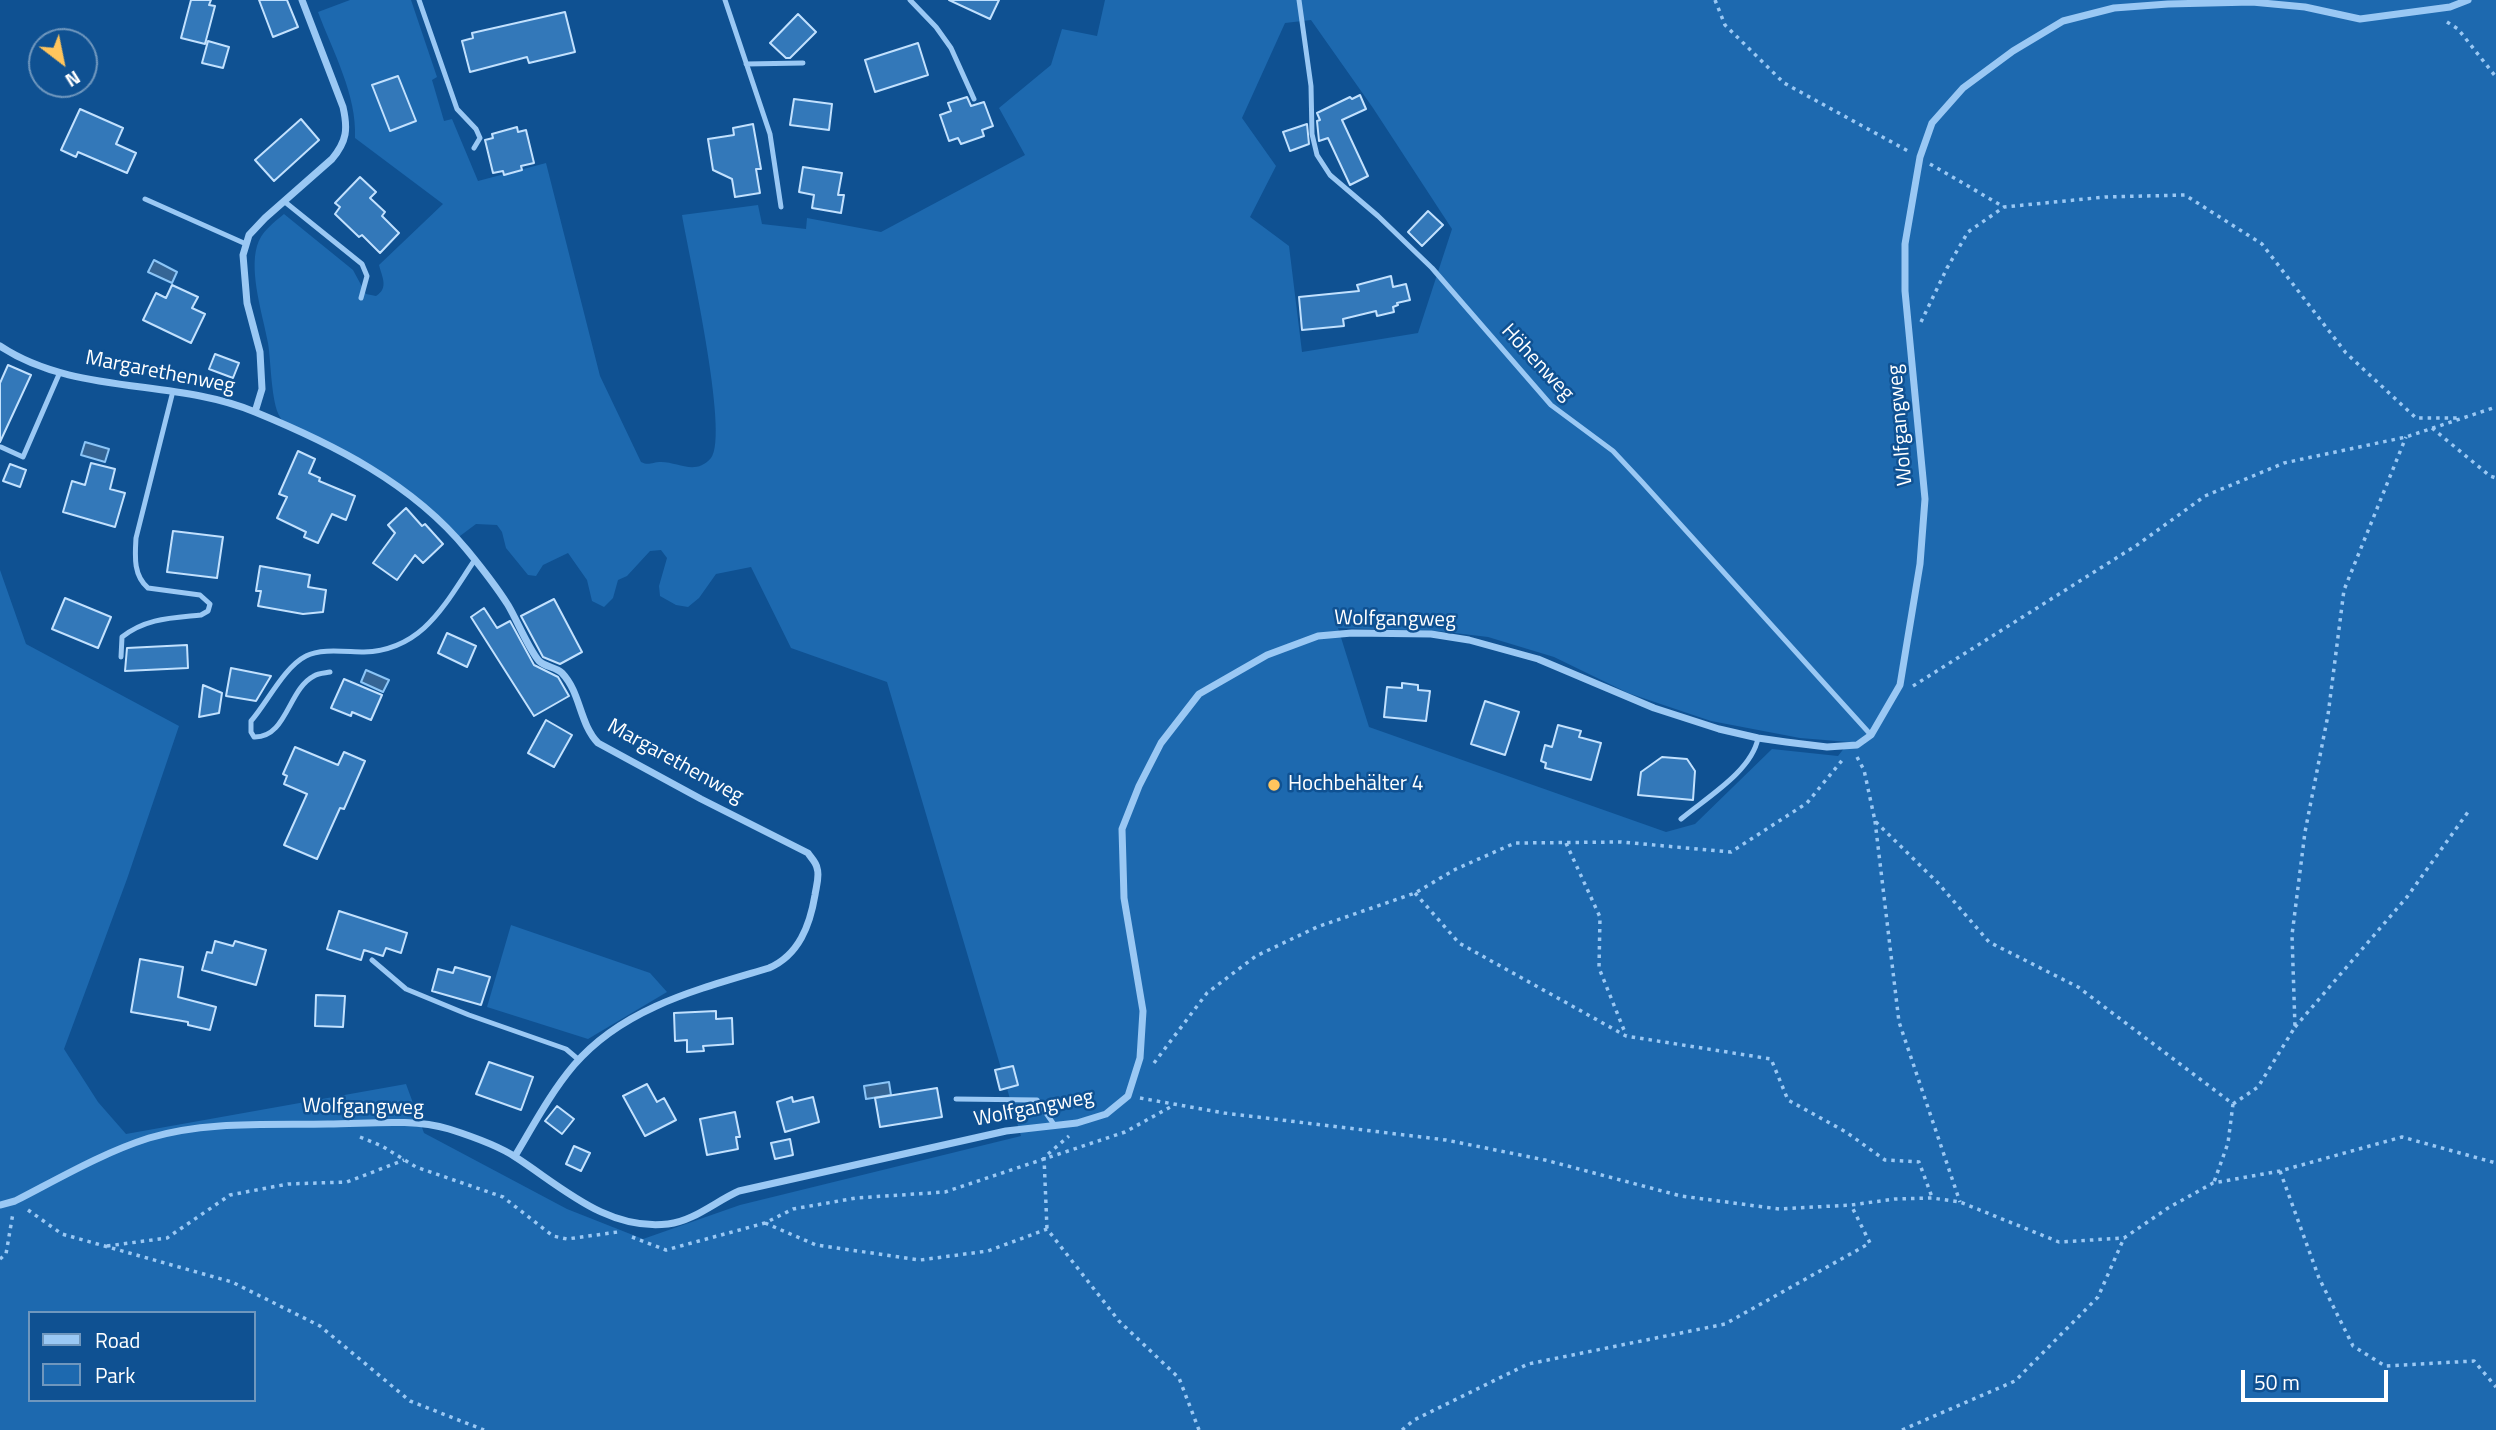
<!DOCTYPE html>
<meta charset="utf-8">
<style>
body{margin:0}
#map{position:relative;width:2496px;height:1430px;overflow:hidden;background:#0f5192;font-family:"Titillium Web",sans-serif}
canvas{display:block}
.legend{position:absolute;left:28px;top:1311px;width:228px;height:91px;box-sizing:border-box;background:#0f5192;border:2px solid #6f97be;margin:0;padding:9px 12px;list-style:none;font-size:21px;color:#fff}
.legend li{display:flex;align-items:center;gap:14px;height:35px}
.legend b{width:35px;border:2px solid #6f97be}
.north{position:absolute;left:28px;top:28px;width:70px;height:70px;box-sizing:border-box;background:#0f5192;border:2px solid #6f97be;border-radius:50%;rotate:148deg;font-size:19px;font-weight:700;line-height:28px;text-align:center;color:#fff}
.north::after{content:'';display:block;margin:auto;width:24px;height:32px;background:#ffc55d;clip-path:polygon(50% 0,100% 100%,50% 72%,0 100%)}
.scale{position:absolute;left:2241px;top:1370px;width:147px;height:32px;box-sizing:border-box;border:4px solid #fff;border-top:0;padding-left:9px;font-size:21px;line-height:24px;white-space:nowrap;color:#fff;-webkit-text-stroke:5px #0f5192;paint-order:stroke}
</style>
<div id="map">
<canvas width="2496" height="1430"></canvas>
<ul class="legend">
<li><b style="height:9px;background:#9ac8f4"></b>Road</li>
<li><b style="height:19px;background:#1d69af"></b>Park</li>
</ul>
<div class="north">N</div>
<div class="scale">50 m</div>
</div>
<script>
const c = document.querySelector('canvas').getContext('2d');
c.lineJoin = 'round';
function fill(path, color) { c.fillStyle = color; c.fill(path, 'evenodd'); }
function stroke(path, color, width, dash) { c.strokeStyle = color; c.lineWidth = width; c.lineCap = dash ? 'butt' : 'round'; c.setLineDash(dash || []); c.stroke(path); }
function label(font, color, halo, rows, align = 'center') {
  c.font = font + ' "Titillium Web",sans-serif'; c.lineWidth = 5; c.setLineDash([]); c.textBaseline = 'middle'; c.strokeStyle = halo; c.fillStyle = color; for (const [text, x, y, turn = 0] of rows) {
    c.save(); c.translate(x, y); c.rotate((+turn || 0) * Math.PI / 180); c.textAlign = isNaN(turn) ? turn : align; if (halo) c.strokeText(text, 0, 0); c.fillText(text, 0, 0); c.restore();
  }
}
fill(new Path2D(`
 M350 0H411L437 77 432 80 444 121 452 119 478 181 546 163 600 376 641 462C649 466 652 462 661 462 679 462 695 476 711 458 730 435 688 252 682 215L758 205 762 224 806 229 807 218 881 232 1025 155 999 108 1051 65 1062 29 1097 36 1105 0H2496V1430H0V570L26 644 179 726 127 879 64 1049 98 1102 126 1134 406 1084 424 1133 567 1209 643 1239 740 1205 1021 1136 887 682 791 648 751 567 716 574 699 598 688 607 676 605 660 596 659 586 667 558 661 550 650 551 627 576 618 580 613 598 604 607 592 601 587 580 568 553 543 565 536 576 528 575 506 548 502 532 497 525 476 524 456 539 393 481 291 429C288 425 282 421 280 417 271 403 271 360 268 343 263 316 249 273 257 246 261 232 273 223 284 214L353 270 366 294 376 296C389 288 382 277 379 265L443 204 355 138C357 95 333 52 318 12ZM1311 20 1373 108 1452 229 1418 333 1302 352 1289 246 1250 217 1276 166 1242 118 1285 23ZM1338 628 1438 631 1488 637 1554 657 1628 693 1711 721 1800 738 1849 742 1838 756 1772 749 1695 824 1666 832 1369 727ZM30 1313H254V1400H30Z
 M511 925 650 973 667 992 588 1039 487 1007Z`), '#1d69af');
const water = new Path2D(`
 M154 260 177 272 172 283 148 272Z
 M85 442 109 449 105 462 81 455Z
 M366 670 389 680 383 692 361 682Z
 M889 1082 891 1095 866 1099 864 1086Z`);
fill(water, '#356595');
stroke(water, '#8bc5f7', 2);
const building = new Path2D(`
 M191 0H211L209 5 215 6 205 44 181 38Z
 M259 0H287L298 27 273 37Z
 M949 0H999L990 19Z
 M565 12 575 52 529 63 527 57 470 72 462 41 473 38 472 33Z
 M798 14 816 32 790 58H786L770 43Z
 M208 41 229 47 223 68 202 63Z
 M918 43 928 75 875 92 865 60Z
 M398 76 416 121 390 131 372 85Z
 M1360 95 1366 109 1342 120 1368 176 1350 185 1328 138 1319 141 1317 121 1320 120 1317 113 1350 97 1352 99Z
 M967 97 971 106 984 102 993 126 982 130 984 136 961 144 958 138 949 141 940 115 951 111 948 103Z
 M794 99 832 104 829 130 790 125Z
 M80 109 123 128 116 144 136 153 127 173 78 152 76 157 61 150Z
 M301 119 319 140 274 181 255 160Z
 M753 124 761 169H756L760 193 735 197 732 179 713 170 708 139 734 135 733 128Z
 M1307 124 1309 144 1290 151 1283 132Z
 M517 127 518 132 526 130 534 163 521 166 522 170 504 175 503 171 493 173 485 140 493 138 492 134Z
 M803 167 842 173 838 195H844L841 213 812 208 814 195 799 192Z
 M360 177 376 192 370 198 385 212 382 216 399 233 380 253 362 235 359 237 335 214 340 207 335 203Z
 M1428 211 1443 225 1422 246 1408 232Z
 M1391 276 1393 287 1406 284 1410 300 1397 303 1398 305 1393 307 1394 312 1377 316 1376 311 1343 319 1344 326 1302 330 1299 297 1359 291 1357 285Z
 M172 285 198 297 192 308 205 314 191 343 143 320 156 293 166 298Z
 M215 354 239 363 233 378 209 369Z
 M8 365 31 375 0 442V383Z
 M298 451 315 459 309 473 320 478 319 481 355 496 346 520 332 514 318 543 304 537 306 532 277 518 287 497 279 494Z
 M91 463 115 469 110 489 125 493 115 527 63 512 72 481 85 485Z
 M10 464 26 470 20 487 3 481Z
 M406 508 422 526 425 524 443 544 423 563 415 555 397 580 373 563 395 533 388 525Z
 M173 531 223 537 217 578 167 572Z
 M260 566 310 575 308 587 326 590 323 612 303 614 258 606 261 591H256Z
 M65 598 111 617 98 648 52 629Z
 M554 599 582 652 560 664 543 657 521 616Z
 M484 608 497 628 510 621 534 665 558 677 569 696 534 716 471 617Z
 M447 633 476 646 467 667 438 653Z
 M187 645 188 668 125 671 127 648Z
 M231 668 271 676 256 701 226 696Z
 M344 679 382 695 371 720 352 712 351 716 331 708Z
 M1402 683 1418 685V690L1430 691 1426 721 1384 717 1387 687 1402 688Z
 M203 685 222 693 219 713 199 717Z
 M1485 701 1519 712 1505 755 1471 744Z
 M546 720 572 735 554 767 528 753Z
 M1558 725 1581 731 1579 737 1601 743 1591 780 1545 768 1546 763 1541 761 1545 745 1552 747Z
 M295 747 338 765 344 752 365 761 344 809 340 808 317 859 284 845 307 794 284 784 287 776 283 774Z
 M1662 757 1687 759 1695 771 1693 800 1638 795 1641 772Z
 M339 911 407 933 401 953 386 948 383 956 364 950 361 960 327 949Z
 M215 941 233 946 235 941 266 950 256 985 202 970 207 952 212 953Z
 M140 959 183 967 178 997 216 1007 210 1030 188 1025V1022L131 1012Z
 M455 967 490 977 481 1005 432 991 438 969 453 973Z
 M316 995 345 996 343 1027 315 1026Z
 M716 1011V1019L732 1018 733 1044 703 1046 704 1051 687 1052V1040L675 1041 674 1013Z
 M489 1062 533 1077 521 1110 476 1094Z
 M1013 1066 1018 1085 1000 1090 995 1070Z
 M647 1084 657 1102 664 1098 676 1120 645 1136 623 1096Z
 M937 1088 942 1117 880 1127 875 1098Z
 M792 1097 793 1102 813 1097 819 1122 785 1132 777 1102Z
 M557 1106 574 1119 562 1134 545 1121Z
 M735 1112 740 1137H736L738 1149 707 1155 700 1119Z
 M790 1139 793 1155 775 1159 771 1143Z
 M574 1146 590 1153 581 1171 566 1164Z`);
fill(building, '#3378b9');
stroke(building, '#c2e1fe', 2);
stroke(new Path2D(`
 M1715 0 1725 25 1784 83 1908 151
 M2447 22 2458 29 2496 77
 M1930 164 2004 207
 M1921 322 1947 268 1968 232 2004 207 2105 197 2185 195 2262 244 2346 353 2416 418H2459
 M2432 428 2490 476 2496 478
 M1913 686 2137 545 2205 496 2284 463 2406 437 2496 407
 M1857 757 1864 770 1875 821 1938 883 1989 942 2078 987 2233 1104 2228 1143 2214 1182
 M1875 821 1899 1022 1960 1202
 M1566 843 1600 917 1599 968 1626 1035
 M1415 893 1459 943 1626 1036 1771 1059 1788 1100 1846 1132 1885 1160 1919 1162 1932 1197
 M2295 1027 2407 897 2468 812
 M1154 1063 1207 993 1256 956 1317 927 1415 893 1456 869 1515 843 1621 842 1731 852 1807 803 1844 758
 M1140 1098 1224 1113 1446 1140 1545 1160 1681 1196 1779 1209 1851 1205 1895 1199 1932 1198 1960 1202 2059 1242 2124 1238 2168 1208 2213 1183 2280 1171 2402 1137 2496 1163
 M2233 1104 2258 1087 2295 1027 2292 935 2305 832 2328 715 2344 590 2406 437
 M360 1137 382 1146 416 1167 503 1197 553 1236 567 1239 618 1232
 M1048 1154 1069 1136
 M1044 1157 1047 1229
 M2280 1171 2319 1278 2353 1346 2385 1366 2474 1361 2496 1387
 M28 1210 62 1234 232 1282 320 1326 410 1401 484 1430
 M765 1223 816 1245 920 1260 988 1251 1047 1229 1119 1321 1179 1378 1199 1430
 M632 1237 666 1250 765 1223 793 1209 856 1198 945 1192 1125 1132 1174 1105
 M107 1246 167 1238 230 1195 288 1184 347 1182 404 1160
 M0 1259 6 1254 13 1213
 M1402 1430 1414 1420 1528 1364 1725 1324 1870 1243 1851 1205
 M1902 1430 2015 1381 2098 1297 2124 1238`), '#9ac8f4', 3.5, [3.5, 5]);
stroke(new Path2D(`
 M419 0 457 109 476 129 480 138 474 148
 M725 0 770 134 781 207
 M910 0 936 27 951 48 974 99
 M1299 0 1311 86 1312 134 1317 155 1330 175 1378 216 1432 268 1551 405 1613 451 1642 482 1871 735
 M746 64 803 63
 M145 199 246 244
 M285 202 362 264 367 276 361 298
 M1 447 23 457 60 372
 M121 657 122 637C146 618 172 618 201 615L208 611 210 604 200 595 148 588C133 575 135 556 136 538L173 391
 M330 672C325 673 318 673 314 676 288 689 287 738 254 737L251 732V721C267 703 284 667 306 656 321 648 347 652 364 652 423 650 445 604 474 561
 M1681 819C1706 798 1752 771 1758 738
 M372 960 406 989 469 1015 566 1049 579 1060
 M956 1099 1037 1100 1055 1126`), '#9ac8f4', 5);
stroke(new Path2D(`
 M0 346C75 396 174 378 255 412 333 444 412 483 467 550 481 567 496 586 508 605 517 620 528 648 539 661 545 667 556 667 562 673 581 693 579 723 598 743L701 799 808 853C811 858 816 862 817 868 820 876 816 887 815 895 810 925 799 955 769 968 699 989 624 1007 574 1065 551 1092 533 1126 515 1156
 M255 412 262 389 260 352 247 303 243 255 249 235 265 218 332 159C347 141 348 129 343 107L302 0
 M0 1205 15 1201C58 1179 102 1153 149 1138 205 1121 269 1125 328 1124 367 1124 411 1118 449 1129 471 1136 498 1145 517 1158 563 1188 608 1231 668 1224 694 1221 716 1201 739 1191L1006 1131 1077 1123 1106 1114 1128 1096 1140 1058 1143 1011 1124 898 1122 829 1139 786 1161 743 1199 694 1267 655 1318 636 1352 633 1431 634 1469 640 1538 659 1654 708 1719 729 1758 738 1786 742 1827 747 1857 745 1871 735 1900 685 1920 564 1925 499 1905 291V244L1920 157 1932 123 1963 88 2013 51 2063 21 2114 8 2168 4 2252 2 2305 7 2360 19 2450 7 2468 0`), '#9ac8f4', 7);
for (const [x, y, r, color] of [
 [1274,785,7,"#ffc55d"]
]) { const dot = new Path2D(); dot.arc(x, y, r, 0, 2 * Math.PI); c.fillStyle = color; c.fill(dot); stroke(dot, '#0f5192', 2.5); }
label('21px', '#fff', '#0f5192', [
 ["Höhenweg",1537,363,47],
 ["Margarethenweg",160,373,11],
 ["Wolfgangweg",1901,425,-95],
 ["Wolfgangweg",1395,620,1],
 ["Margarethenweg",675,762,29],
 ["Wolfgangweg",363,1108,1],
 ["Wolfgangweg",1034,1109,-11]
]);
label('21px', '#fff', '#0f5192', [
 ["Hochbehälter 4",1288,785]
], 'left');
</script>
